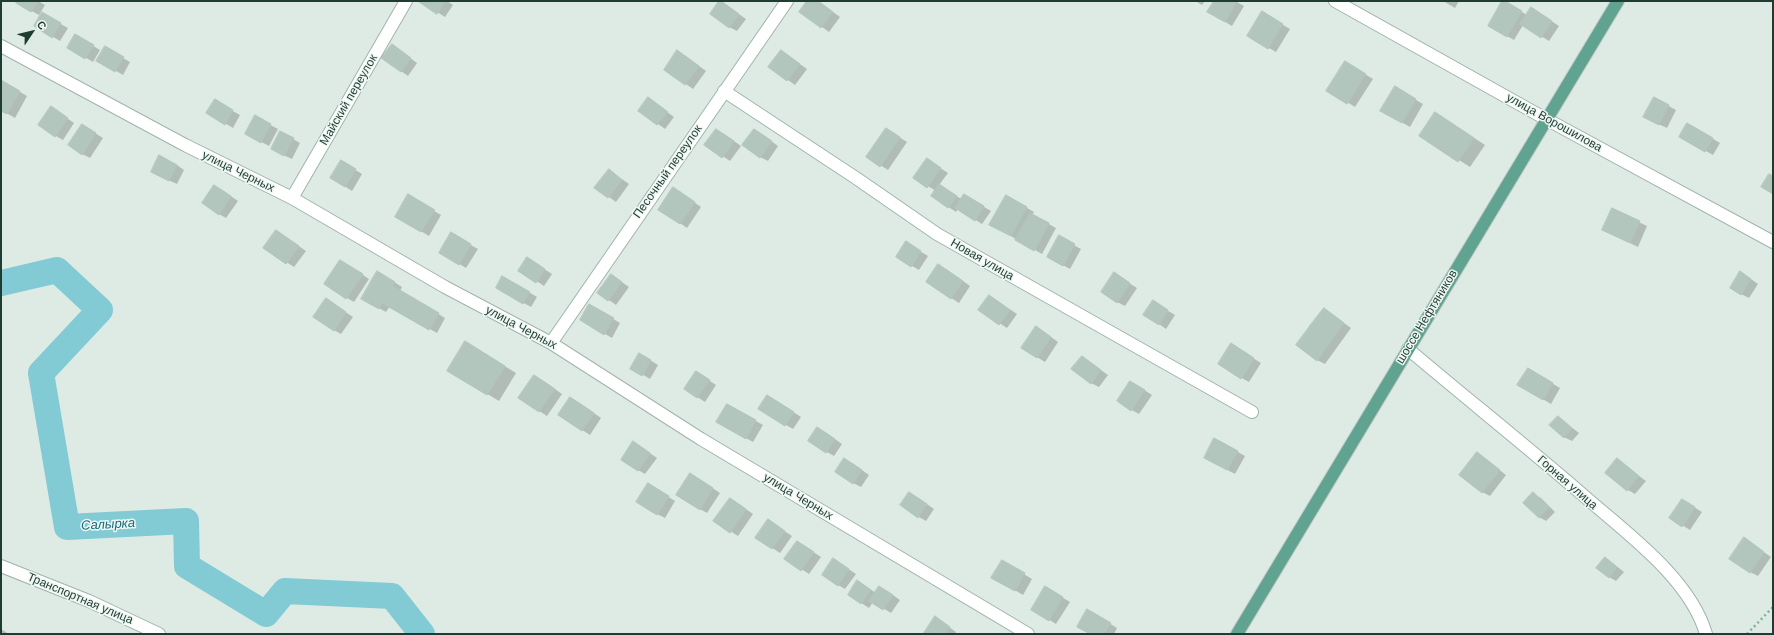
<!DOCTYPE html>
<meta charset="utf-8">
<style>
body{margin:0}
#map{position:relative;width:1774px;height:635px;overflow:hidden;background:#deebe5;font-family:"DM Sans",sans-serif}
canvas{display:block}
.frame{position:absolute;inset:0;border:2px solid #1f3c33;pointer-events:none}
.north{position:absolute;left:12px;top:12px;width:40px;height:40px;-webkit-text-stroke:3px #eff7f3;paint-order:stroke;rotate:55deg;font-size:11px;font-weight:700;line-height:16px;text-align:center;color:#1f3c33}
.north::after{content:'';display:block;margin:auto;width:14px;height:18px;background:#1f3c33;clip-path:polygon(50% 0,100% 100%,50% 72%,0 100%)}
</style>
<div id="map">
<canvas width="1774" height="635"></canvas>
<div class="frame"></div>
<div class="north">С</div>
</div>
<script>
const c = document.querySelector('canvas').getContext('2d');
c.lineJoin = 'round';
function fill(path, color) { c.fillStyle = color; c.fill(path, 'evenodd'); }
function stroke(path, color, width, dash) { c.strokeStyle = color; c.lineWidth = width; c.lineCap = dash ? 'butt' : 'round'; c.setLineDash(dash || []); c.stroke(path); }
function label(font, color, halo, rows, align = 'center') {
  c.font = font + ' "DM Sans",sans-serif'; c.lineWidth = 3; c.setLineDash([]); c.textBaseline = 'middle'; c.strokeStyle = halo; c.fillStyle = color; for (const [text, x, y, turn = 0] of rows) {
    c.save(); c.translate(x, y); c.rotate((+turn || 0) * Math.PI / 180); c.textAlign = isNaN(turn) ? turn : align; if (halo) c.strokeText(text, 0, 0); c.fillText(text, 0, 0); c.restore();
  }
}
fill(new Path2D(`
 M17 1H38L45 5 39 15 17 3Z
 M420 1H447L453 5 445 17Z
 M720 1 746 19 737 31 729 27Z
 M808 1H818L840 17 829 32 801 12Z
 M1195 1H1205L1202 5Z
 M1215 1H1235L1244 6 1232 26 1209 12Z
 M1443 1H1459L1455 8Z
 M1503 1 1527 15 1539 13 1559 26 1549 41 1523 25 1514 40 1489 26Z
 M1262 13 1290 29 1276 52 1248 36Z
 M42 14 68 28 60 41 35 26Z
 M75 35 100 50 93 62 68 47Z
 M105 48 130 62 123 75 98 60Z
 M399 50 417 63 408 76 401 71Z
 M781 51 807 69 795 85 770 67Z
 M685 56 706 71 693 89 665 69Z
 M1345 62 1373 79 1355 107 1328 90Z
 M1 81 27 96 15 118 1 110Z
 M1395 88 1423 104 1410 127 1382 111Z
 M1654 98 1676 110 1667 128 1652 121Z
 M649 99 674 117 665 129 640 111Z
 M215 101 240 115 233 128 208 113Z
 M58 112 74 123 63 140 56 136Z
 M1436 113 1485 145 1470 167 1421 136Z
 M255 117 278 129 269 146 254 138Z
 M1688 124 1720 143 1713 155 1680 136Z
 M90 130 103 138 90 158 82 154Z
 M893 133 907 142 888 170 868 157Z
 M724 134 741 146 730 161 706 145Z
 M761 134 778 146 768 161 760 157Z
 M293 139 300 143 292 159 279 153Z
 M934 164 948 173 939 185 961 199H971L991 211 982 224 958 209 956 212 932 196 936 191 915 178Z
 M177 165 184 170 177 184 159 176Z
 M349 166 362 174 352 191 332 178Z
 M609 170 629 184 616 202 596 188Z
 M222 190 238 201 226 218 219 214Z
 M681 193 701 207 687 228 680 223Z
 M408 196 441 215 429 236 396 216Z
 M1006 196 1034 212 1032 215 1056 228 1042 254 990 224Z
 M1613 210 1647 226 1638 247 1603 230Z
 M277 231 306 251 294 267 265 248Z
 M451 234 478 249 466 268 440 252Z
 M1059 237 1081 249 1070 269 1048 257Z
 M913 247 928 256 919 270 912 266Z
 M535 263 552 274 544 286 520 270Z
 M348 265 369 279 354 302 347 298Z
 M946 269 970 286 959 303 927 282Z
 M378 272 402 287 400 291 445 318 437 333 390 306 386 312 362 299Z
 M503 277 537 297 531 307 497 288Z
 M1748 277 1758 284 1749 298 1741 294Z
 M1121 278 1137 288 1125 306 1117 302Z
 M619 280 629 287 616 305 599 293Z
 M996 300 1017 314 1007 328 979 310Z
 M333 304 353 317 341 334 334 330Z
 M590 305 620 323 612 338 581 320Z
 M1160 306 1175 315 1166 329 1159 324Z
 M1324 309 1351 328 1325 364 1317 360Z
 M1044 332 1058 342 1045 362 1037 357Z
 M477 349 516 373 499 401 449 371Z
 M1238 349 1261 363 1249 382 1242 378Z
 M640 354 658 365 650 379 632 368Z
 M1082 357 1108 375 1099 387 1091 383Z
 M1528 369 1560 388 1551 404 1519 385Z
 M704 377 716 385 705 402 685 389Z
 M542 380 562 394 547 416 519 398Z
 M1138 386 1152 395 1139 414 1132 410Z
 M775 400 801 417 793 429 786 425Z
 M578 402 601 418 590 435 559 415Z
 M727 405 763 425 753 442 718 422Z
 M1558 417 1579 433 1572 441 1564 437Z
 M825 432 842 444 834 456 827 452Z
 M1215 439 1245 456 1235 474 1212 462Z
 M641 447 657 458 645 474 638 470Z
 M1477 453 1506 475 1490 496 1482 492Z
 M1617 460 1646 481 1635 494 1628 490Z
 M852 463 869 475 861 487 853 483Z
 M697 478 720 493 707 513 700 509Z
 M656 489 675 501 665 518 657 514Z
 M1533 494 1541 498 1555 512 1546 521 1539 517Z
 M917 497 934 509 926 521 919 517Z
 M737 503 753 514 738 536 715 521Z
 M1689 504 1702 512 1690 530 1671 518Z
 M775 525 792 536 780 553 757 538Z
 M1745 539 1771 557 1758 576 1750 572Z
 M804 546 821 557 809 574 786 559Z
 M1606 558 1624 572 1616 581 1609 577Z
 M1002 561 1032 579 1023 595 993 577Z
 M841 564 856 574 845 589 838 585Z
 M865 586 876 593 887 591 900 600 891 613 873 602 869 608 849 595Z
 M1053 592 1070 602 1056 624 1032 609Z
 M1088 610 1117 628 1114 634H1092Z
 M942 622 956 632 955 634H927L925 633Z
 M1 629 9 634H1Z`), '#0003');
stroke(new Path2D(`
 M1 283 57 270 100 310 41 373 67 527 186 521 187 566 266 614 285 591 392 596 422 634`), '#82cad4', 26);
const building = new Path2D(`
 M17 1H38L31 12 16 3Z
 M418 1H446L437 14Z
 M719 1H721L739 14 729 28 710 14Z
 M807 1H818L833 12 821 28 799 12Z
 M1214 1H1237L1225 22 1207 12Z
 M1502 1H1505L1522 11 1507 37 1488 26Z
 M1531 7 1552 21 1541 38 1520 24Z
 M1262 11 1283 24 1268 49 1247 36Z
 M42 12 61 23 52 38 34 26Z
 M75 34 94 45 85 59 67 48Z
 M392 44 411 58 401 72 381 58Z
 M105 46 124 57 115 72 96 61Z
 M677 50 699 66 685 85 664 70Z
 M781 50 800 64 787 81 768 67Z
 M1345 61 1366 74 1347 104 1326 91Z
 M1 80 20 91 7 114 1 111Z
 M1395 86 1416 99 1402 123 1380 111Z
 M648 97 668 112 657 125 638 111Z
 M1654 97 1669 105 1659 125 1643 117Z
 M215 99 233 110 225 125 206 113Z
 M51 106 68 118 55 137 38 125Z
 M1435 112 1474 138 1458 162 1419 136Z
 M255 115 271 124 261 143 245 134Z
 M1687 123 1713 138 1705 152 1679 137Z
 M82 124 96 133 82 155 68 145Z
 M886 128 900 137 880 167 866 157Z
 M716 129 734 141 722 158 704 145Z
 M754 129 772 141 760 158 742 145Z
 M280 131 294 138 284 156 271 149Z
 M159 155 177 165 169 181 151 172Z
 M927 158 941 168 927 188 913 178Z
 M341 160 356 169 345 187 330 178Z
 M609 169 622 180 608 198 594 188Z
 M1769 174 1773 176V194L1761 187Z
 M939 184 957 196 948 208 931 196Z
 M214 185 231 196 219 215 202 203Z
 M673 187 695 202 680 224 658 210Z
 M408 194 435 210 421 232 395 217Z
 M964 194 984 206 975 221 955 208Z
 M1006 195 1027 207 1011 236 989 225Z
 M1612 208 1640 221 1630 243 1602 230Z
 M1030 213 1049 223 1034 251 1015 240Z
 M276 230 299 246 286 264 263 248Z
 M451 232 471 244 459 265 439 253Z
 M1059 235 1075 244 1063 266 1047 257Z
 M906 241 921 251 911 267 896 257Z
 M527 257 545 269 536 283 518 271Z
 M340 260 363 274 346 299 324 284Z
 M938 264 963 281 951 299 926 282Z
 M377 271 395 282 393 286 439 313 429 330 382 303 379 309 361 299Z
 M1740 271 1751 279 1741 295 1730 288Z
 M1114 272 1130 283 1117 303 1101 292Z
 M611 274 622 282 608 301 597 293Z
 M502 276 530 292 523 304 496 288Z
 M989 295 1010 310 999 325 978 310Z
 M326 298 346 312 334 331 313 317Z
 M1153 300 1168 310 1159 325 1143 315Z
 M589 304 614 318 604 335 580 320Z
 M1324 308 1344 323 1331 341 1310 326Z
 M1036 326 1051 337 1037 358 1021 348Z
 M1310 326 1331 341 1317 361 1296 345Z
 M465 341 505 366 487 395 447 371Z
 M1231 343 1254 358 1241 379 1218 364Z
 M639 353 651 360 642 376 630 369Z
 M1082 356 1101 370 1091 384 1071 369Z
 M1528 368 1553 383 1543 400 1517 385Z
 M696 371 710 380 697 398 684 389Z
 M534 375 555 389 539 412 518 398Z
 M1130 381 1145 390 1131 411 1117 401Z
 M767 395 794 412 785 426 758 409Z
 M570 397 594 413 582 431 558 415Z
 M727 404 756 420 746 439 716 422Z
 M1558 416 1572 428 1564 438 1549 425Z
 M817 427 835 439 826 453 808 441Z
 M1214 438 1238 451 1227 470 1204 458Z
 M633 441 650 453 638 471 621 460Z
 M1477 452 1500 470 1482 493 1459 475Z
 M844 458 862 470 853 484 835 472Z
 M1617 458 1639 476 1627 491 1605 473Z
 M690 473 713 488 700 510 676 495Z
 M648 483 669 496 657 515 636 502Z
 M909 492 927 504 918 518 900 505Z
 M1533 492 1549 507 1539 518 1523 503Z
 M730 498 746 509 730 533 713 521Z
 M1682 499 1695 507 1682 527 1669 518Z
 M768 519 785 531 772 549 755 538Z
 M1744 537 1764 552 1750 573 1729 559Z
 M797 541 814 552 801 571 784 559Z
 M1605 557 1617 567 1609 578 1596 568Z
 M833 558 849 569 838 586 822 575Z
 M1002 560 1025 573 1015 591 991 578Z
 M857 580 871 590 861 604 848 595Z
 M879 586 893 595 883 610 869 601Z
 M1045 586 1063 597 1049 621 1031 610Z
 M1087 609 1111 623 1104 634H1090L1077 627Z
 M935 616 950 627 945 634 924 633Z`);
fill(building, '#b3c6be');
stroke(building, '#b0c5bc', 1);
const minor = new Path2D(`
 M1335 1 1546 119 1773 242
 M1 46 185 145 292 198 445 287 551 343 701 439 1028 634
 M724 91 856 178 937 234 1252 412
 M292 198 406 1
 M551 343 787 1
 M1408 349C1466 398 1525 445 1583 495 1625 532 1690 578 1706 634
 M1 566 89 601 159 634`);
const major = new Path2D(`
 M1237 634 1618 1`);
stroke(minor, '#a1b3ac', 14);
stroke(major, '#c0c8c6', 14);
stroke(new Path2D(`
 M1747 634 1773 607`), '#7cb19f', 2.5, [2, 3]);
stroke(minor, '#fff', 12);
stroke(major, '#60a390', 12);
label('12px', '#1f3c33', '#eff7f3', [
 ["Майский переулок",349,100,-60],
 ["улица Ворошилова",1554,123,29],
 ["улица Черных",238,172,26],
 ["Песочный переулок",668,172,-55],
 ["Новая улица",982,260,30],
 ["шоссе Нефтяников",1427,317,-59],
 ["улица Черных",521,328,28],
 ["Горная улица",1567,483,41],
 ["улица Черных",798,497,31],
 ["Транспортная улица",80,599,23]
]);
label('italic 13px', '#156c7b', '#eff7f3', [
 ["Салырка",108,525,-3]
]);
</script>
